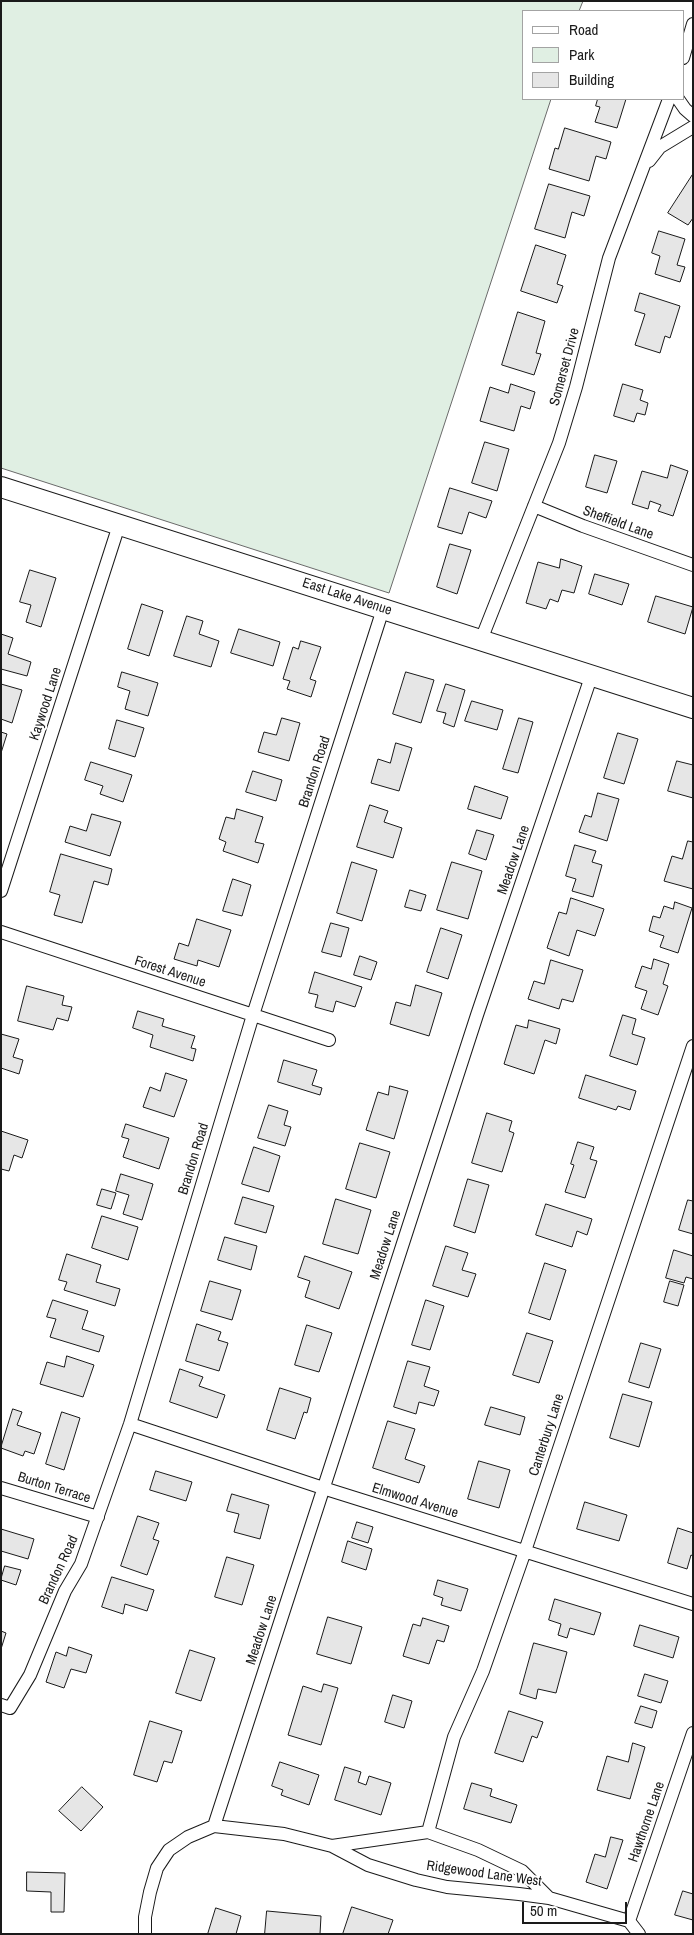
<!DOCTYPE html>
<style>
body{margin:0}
#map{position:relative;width:694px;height:1935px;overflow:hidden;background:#fff;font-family:"Archivo Narrow",sans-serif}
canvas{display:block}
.frame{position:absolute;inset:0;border:2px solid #1a1a1a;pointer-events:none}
.legend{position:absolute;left:522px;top:10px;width:162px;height:90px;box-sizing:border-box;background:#fff;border:1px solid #a3a3a3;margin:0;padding:6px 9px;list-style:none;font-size:15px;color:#1a1a1a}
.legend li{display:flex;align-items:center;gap:10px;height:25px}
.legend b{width:25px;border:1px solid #a3a3a3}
.scale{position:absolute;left:522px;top:1902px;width:105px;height:22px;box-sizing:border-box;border:2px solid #1a1a1a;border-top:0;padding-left:6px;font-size:15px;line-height:18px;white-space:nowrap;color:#1a1a1a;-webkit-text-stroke:4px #fff;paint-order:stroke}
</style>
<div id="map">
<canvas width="694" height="1935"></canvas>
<div class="frame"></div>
<ul class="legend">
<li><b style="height:6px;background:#fff"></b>Road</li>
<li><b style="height:14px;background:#e0efe3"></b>Park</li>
<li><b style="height:14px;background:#e6e6e6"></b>Building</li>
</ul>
<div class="scale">50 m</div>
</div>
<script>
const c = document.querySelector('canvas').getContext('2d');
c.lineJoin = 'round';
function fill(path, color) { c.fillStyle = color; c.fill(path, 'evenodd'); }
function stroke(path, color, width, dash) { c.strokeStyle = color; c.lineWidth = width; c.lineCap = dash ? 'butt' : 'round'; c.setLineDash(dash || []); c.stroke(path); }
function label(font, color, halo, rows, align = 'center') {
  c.font = font + ' "Archivo Narrow",sans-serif'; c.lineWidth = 4; c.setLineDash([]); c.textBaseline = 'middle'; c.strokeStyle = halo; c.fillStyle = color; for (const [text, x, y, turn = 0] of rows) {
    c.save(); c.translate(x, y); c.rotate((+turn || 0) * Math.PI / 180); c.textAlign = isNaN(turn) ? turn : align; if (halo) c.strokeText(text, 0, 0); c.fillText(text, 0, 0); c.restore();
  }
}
const green = new Path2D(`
 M1 1H583L579 11H523V99H551L389 593 1 468Z`);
fill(green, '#e0efe3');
stroke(green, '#6a6a6a', 1);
const building = new Path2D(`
 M598 99H626L617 128 595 122 600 107 596 106Z
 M565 128 611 142 606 159 596 156 589 181 549 169 555 148 558 149Z
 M693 174V218L688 225 668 213Z
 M549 184 590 196 584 216 572 212 565 238 535 229Z
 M659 231 685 239 677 265 685 267 680 282 655 274 660 256 652 253Z
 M536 245 566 255 557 284 563 286 557 303 521 291Z
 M640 293 680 306 670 338 665 336 660 353 635 345 645 314 635 311Z
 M518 312 545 321 536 353 541 354 534 375 502 365Z
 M511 384 535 392 530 409 521 406 514 431 480 421 490 387 508 393Z
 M623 384 643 390 640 400 648 403 645 415 637 413 634 422 614 416Z
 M485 442 509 449 497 491 472 483Z
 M595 455 617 461 607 493 586 487Z
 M671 465 688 471 673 516 658 511 661 505 650 501 648 509 632 504 642 471 667 478Z
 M450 488 492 501 486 518 469 512 462 534 438 527Z
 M450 544 471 550 457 594 437 587Z
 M561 559 582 566 574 593 562 590 558 602 550 599 546 609 526 603 538 562 559 568Z
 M30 570 56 578 41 627 26 622 31 605 20 602Z
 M595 574 629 584 622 605 589 594Z
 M656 596 693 607 685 634 648 622Z
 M142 604 163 611 149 656 128 649Z
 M187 616 203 621 199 634 219 641 211 667 174 656Z
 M239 629 280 642 273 666 231 653Z
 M1 634 13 638 8 654 31 662 27 676 1 669Z
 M301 641 321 647 310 679 316 681 311 697 287 689 290 681 283 679 293 647 298 649Z
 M122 672 158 683 148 716 125 709 130 691 118 687Z
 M406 672 434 680 421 723 393 714Z
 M1 684 22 690 12 723 1 719Z
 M446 684 465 690 454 727 443 723 446 713 437 711Z
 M472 701 503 710 497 730 465 721Z
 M282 718 300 723 289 761 258 752 264 732 276 735Z
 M519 718 533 722 518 773 503 769Z
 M117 720 144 728 135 757 109 749Z
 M1 732 7 734 1 753Z
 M618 733 638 739 624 784 604 778Z
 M396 743 412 748 399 791 371 783 378 759 390 763Z
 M677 761 693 765V798L668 791Z
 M91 762 132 775 123 802 100 794 103 786 85 780Z
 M253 771 282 780 276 801 246 792Z
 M475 786 508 797 501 819 468 809Z
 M598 793 619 799 607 841 579 832 585 815 591 817Z
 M370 805 388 811 384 822 402 828 393 858 357 847Z
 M237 809 263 817 255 842 264 844 258 863 223 851 226 842 219 839 226 817 234 819Z
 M92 814 121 822 110 856 65 842 70 826 86 831Z
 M477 830 494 835 486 860 469 854Z
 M688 841 693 842V889L664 881 672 856 682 859Z
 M575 845 596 851 592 862 602 865 593 897 572 891 576 879 566 876Z
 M61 854 112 869 108 885 94 881 82 923 54 915 60 895 50 892Z
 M352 862 377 870 362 921 337 913Z
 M452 862 482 871 468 919 437 910Z
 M233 879 251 885 242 916 223 911Z
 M410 890 426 895 421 911 405 907Z
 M571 898 604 909 595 936 577 930 569 956 547 948 559 912 566 914Z
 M675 902 692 908 678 953 660 947 664 936 649 931 653 916 660 918 664 906 673 909Z
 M197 919 231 930 219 967 198 960 197 966 174 959 179 943 188 946Z
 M331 923 349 928 341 957 322 952Z
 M441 928 462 935 448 979 427 972Z
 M360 956 377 962 371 980 354 975Z
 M654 959 669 964 663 984 668 986 658 1015 641 1009 647 991 635 987 642 966 651 969Z
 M551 960 583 970 573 1002 562 999 559 1009 528 999 534 981 544 984Z
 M315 972 362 987 355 1007 336 1001 333 1012 315 1007 318 995 309 993Z
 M416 985 442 993 429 1036 390 1024 396 1002 410 1006Z
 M27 986 64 996 62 1005 72 1007 68 1021 57 1018 53 1030 18 1021Z
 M138 1011 164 1019 162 1026 195 1036 191 1048 196 1049 193 1061 150 1047 153 1035 133 1028Z
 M623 1015 636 1019 632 1034 645 1038 637 1065 610 1056Z
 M529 1020 560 1029 556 1044 545 1040 534 1074 504 1064 516 1025 527 1028Z
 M1 1034 19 1039 13 1057 23 1060 19 1074 1 1068Z
 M284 1060 317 1070 312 1085 322 1088 320 1095 278 1082Z
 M166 1073 187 1080 174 1117 143 1107 150 1087 160 1091Z
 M586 1075 636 1091 630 1110 618 1106 616 1110 579 1098Z
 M390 1086 408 1091 394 1139 366 1130 378 1092 388 1095Z
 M269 1105 288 1111 284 1125 291 1127 285 1146 258 1138Z
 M487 1113 512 1121 509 1131 514 1133 502 1172 472 1163Z
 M126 1124 169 1138 159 1169 123 1157 129 1139 122 1137Z
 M1 1131 28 1140 22 1158 14 1155 9 1171 1 1169Z
 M578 1142 594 1147 590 1159 597 1161 585 1198 565 1192 574 1165 571 1164Z
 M360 1143 390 1152 376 1198 346 1189Z
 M254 1147 280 1156 269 1192 242 1184Z
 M121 1174 153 1184 142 1220 123 1214 129 1195 116 1191Z
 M468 1179 489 1185 475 1233 454 1226Z
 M102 1189 116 1193 111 1209 97 1205Z
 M243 1197 274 1206 266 1233 235 1224Z
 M336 1199 371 1210 358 1254 323 1244Z
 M688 1200 693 1201V1234L679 1230Z
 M546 1204 592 1219 587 1235 577 1231 572 1247 536 1235Z
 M102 1216 138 1227 128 1260 92 1248Z
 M225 1237 257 1246 251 1270 218 1260Z
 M446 1246 468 1253 462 1270 476 1274 468 1297 433 1286Z
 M674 1250 693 1256V1279L686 1277 684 1283 666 1278Z
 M67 1254 101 1265 96 1282 120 1289 115 1306 64 1290 67 1282 59 1280Z
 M305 1256 352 1272 339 1309 305 1297 310 1281 298 1277Z
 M545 1263 566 1270 550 1320 529 1313Z
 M210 1281 241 1290 232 1320 201 1311Z
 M670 1281 684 1285 678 1306 664 1302Z
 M53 1300 88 1311 82 1329 104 1336 99 1352 50 1337 56 1319 47 1317Z
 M426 1300 444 1306 430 1350 412 1345Z
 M197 1324 221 1332 218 1340 228 1343 219 1371 186 1361Z
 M307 1325 332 1333 319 1372 295 1365Z
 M527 1333 553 1341 539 1383 513 1375Z
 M641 1343 661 1349 649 1388 629 1382Z
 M67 1356 94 1365 83 1397 40 1384 47 1362 64 1367Z
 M408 1361 430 1367 424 1386 439 1391 434 1406 419 1402 416 1414 394 1407Z
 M180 1369 203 1377 199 1386 225 1395 217 1418 170 1402Z
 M280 1388 311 1398 307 1413 304 1412 295 1439 267 1430Z
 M623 1394 652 1402 639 1447 610 1438Z
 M491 1407 525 1417 520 1435 485 1425Z
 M13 1409 22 1412 17 1425 41 1433 34 1454 25 1451 23 1456 1 1448Z
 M62 1412 80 1418 64 1470 46 1464Z
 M388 1421 415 1429 405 1459 425 1466 419 1483 373 1468Z
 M479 1461 510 1470 499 1508 468 1499Z
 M156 1471 192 1482 186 1501 150 1490Z
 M232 1494 269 1505 260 1539 234 1532 239 1514 227 1511Z
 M585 1502 627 1515 619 1541 577 1529Z
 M138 1516 159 1523 153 1539 159 1541 147 1575 121 1566Z
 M357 1522 373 1527 368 1543 352 1538Z
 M678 1528 693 1533V1556L691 1555 687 1569 668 1563Z
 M1 1529 34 1539 28 1559 1 1551Z
 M348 1541 372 1549 366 1570 342 1562Z
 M227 1557 254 1565 242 1605 215 1597Z
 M5 1566 21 1570 16 1585 1 1580Z
 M112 1577 154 1590 147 1611 125 1604 123 1614 102 1607Z
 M438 1580 468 1589 461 1611 441 1605 443 1598 434 1595Z
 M555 1599 601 1613 594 1635 570 1628 567 1638 558 1635 561 1624 549 1620Z
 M328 1617 362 1627 351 1664 317 1654Z
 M423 1618 449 1626 444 1642 437 1640 429 1664 403 1656 413 1624 420 1626Z
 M640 1625 679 1637 673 1658 634 1646Z
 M1 1631 6 1633 1 1649Z
 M534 1643 567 1652 556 1693 538 1689 536 1699 520 1694Z
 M69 1647 92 1655 86 1673 71 1669 64 1688 46 1682 56 1652 66 1656Z
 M190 1650 215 1658 201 1701 176 1693Z
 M645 1674 668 1681 661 1703 638 1696Z
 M324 1684 338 1688 321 1745 288 1735 303 1686 321 1692Z
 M393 1695 412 1701 404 1728 385 1722Z
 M641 1706 657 1711 652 1728 635 1723Z
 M509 1711 543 1722 537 1738 532 1736 523 1762 495 1753Z
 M150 1721 182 1731 172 1763 164 1761 157 1782 134 1775Z
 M633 1743 645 1747 630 1799 597 1790 607 1756 628 1762Z
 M280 1762 319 1775 309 1805 281 1795 283 1790 272 1786Z
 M345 1767 361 1772 358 1782 366 1785 369 1776 391 1783 381 1815 335 1800Z
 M472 1783 492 1789 490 1796 517 1805 511 1823 464 1809Z
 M82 1787 103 1807 81 1831 59 1811Z
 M611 1837 623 1840 607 1889 586 1882 595 1854 605 1857Z
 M27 1872 65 1873 64 1912H51V1892L27 1891Z
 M683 1891 693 1894V1920L675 1915Z
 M352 1907 393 1920 388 1934H343Z
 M216 1908 241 1916 236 1934H208Z
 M267 1911 321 1916 320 1934H265Z`);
fill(building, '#e6e6e6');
stroke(building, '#1a1a1a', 1);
const street = new Path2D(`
 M683 58 693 24
 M678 99 685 109 693 116
 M649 161 660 147 693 127
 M534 506 583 526 693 565
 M481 640 559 443 576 387 609 258 669 99
 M1 891 119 525
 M1 932 329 1040
 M130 1424 323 1488 693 1604
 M1 1488 98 1517
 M1 1705 10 1708 30 1675 65 1591 81 1564 130 1424 253 1015 383 609
 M214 1826 477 1015 592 674
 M428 1832 454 1737 483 1671 525 1551 693 1046
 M332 1846 368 1865 416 1880 447 1887 519 1894 549 1898 629 1921 639 1934
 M629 1921 693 1733
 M145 1934V1917L150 1892 157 1868 169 1850 188 1837 214 1826 284 1834 332 1846 428 1832 478 1850 522 1871 549 1898`);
const primary = new Path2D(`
 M1 487 693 708`);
stroke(street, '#1a1a1a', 14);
stroke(primary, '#1a1a1a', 22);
stroke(street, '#fff', 12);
stroke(primary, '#fff', 20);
label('14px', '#1a1a1a', '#fff', [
 ["Somerset Drive",565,367,-75],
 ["Sheffield Lane",618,523,20],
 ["East Lake Avenue",347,597,18],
 ["Kaywood Lane",46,704,-72],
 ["Brandon Road",315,772,-72],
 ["Meadow Lane",514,860,-71],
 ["Forest Avenue",170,972,18],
 ["Brandon Road",194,1159,-73],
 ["Meadow Lane",386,1245,-72],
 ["Canterbury Lane",547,1435,-72],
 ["Burton Terrace",54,1488,17],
 ["Elmwood Avenue",415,1501,17],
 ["Brandon Road",59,1570,-65],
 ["Meadow Lane",262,1630,-72],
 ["Hawthorne Lane",647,1822,-71],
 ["Ridgewood Lane West",484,1874,8]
]);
</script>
